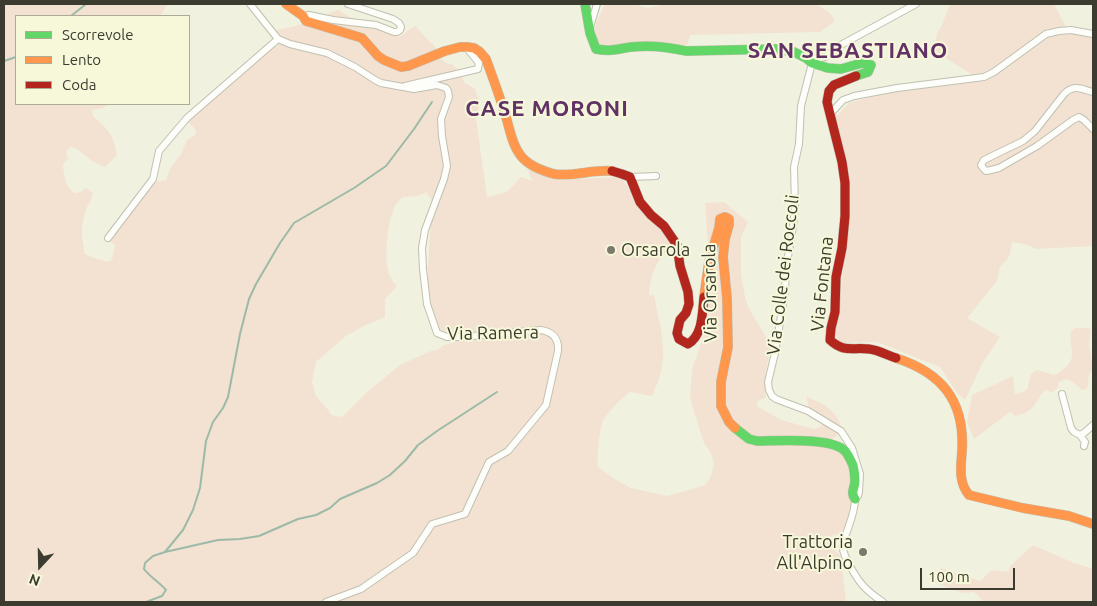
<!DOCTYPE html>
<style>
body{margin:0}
#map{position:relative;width:1097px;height:606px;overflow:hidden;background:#f1f1e0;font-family:Ubuntu,sans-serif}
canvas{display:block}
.frame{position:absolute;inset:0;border:5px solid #3b3b2f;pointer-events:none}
.legend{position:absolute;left:15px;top:15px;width:175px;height:90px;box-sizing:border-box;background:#f7f8d9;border:1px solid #acac95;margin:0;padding:6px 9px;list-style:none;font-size:15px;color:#3b3b2f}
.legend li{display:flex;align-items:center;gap:10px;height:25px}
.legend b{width:25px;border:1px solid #acac95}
.north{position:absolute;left:15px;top:541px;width:50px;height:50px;-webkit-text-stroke:4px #f7f8d9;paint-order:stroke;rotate:201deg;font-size:14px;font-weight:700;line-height:20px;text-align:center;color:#3b3b2f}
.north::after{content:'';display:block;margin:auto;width:18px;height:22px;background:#3b3b2f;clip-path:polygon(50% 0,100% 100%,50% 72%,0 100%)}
.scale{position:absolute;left:920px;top:568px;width:95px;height:22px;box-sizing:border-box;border:2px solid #3b3b2f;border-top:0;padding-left:6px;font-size:15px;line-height:18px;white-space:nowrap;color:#3b3b2f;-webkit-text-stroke:4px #f7f8d9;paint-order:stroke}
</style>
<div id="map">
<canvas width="1097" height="606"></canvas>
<div class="frame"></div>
<ul class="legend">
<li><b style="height:6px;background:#63d668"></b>Scorrevole</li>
<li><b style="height:6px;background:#ff974d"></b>Lento</li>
<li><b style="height:6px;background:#b3261e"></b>Coda</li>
</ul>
<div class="north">N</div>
<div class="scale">100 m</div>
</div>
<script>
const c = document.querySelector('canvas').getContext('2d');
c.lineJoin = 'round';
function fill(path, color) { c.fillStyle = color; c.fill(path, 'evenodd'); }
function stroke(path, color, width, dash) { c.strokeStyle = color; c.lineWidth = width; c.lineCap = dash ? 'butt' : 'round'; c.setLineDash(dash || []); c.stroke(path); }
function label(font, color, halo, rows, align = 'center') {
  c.font = font + ' Ubuntu,sans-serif'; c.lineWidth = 4; c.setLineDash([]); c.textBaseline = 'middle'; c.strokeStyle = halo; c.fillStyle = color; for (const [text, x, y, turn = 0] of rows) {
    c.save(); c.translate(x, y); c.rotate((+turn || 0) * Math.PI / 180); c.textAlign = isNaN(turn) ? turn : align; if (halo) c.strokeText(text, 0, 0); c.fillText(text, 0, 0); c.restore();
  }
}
fill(new Path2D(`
 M4 4H168L160 16H16V104H109L103 108 92 110 93 116C108 129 113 134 117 155L105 167 92 161 77 149 71 147 68 149 66 153 68 158 63 165C64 175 65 188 75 193L81 192 86 188 93 193C92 199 90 202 87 207 80 226 81 235 85 254 92 258 100 259 107 262L112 260 115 245 110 242 118 222 129 207 156 182 166 180 171 167 181 154 187 140 195 135 196 130 188 122 191 117 270 47H276L280 43 272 31 296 26 338 10 350 17 392 31 399 37 415 26 436 48 440 58 446 63 452 64 459 71 464 82 475 89 480 103 476 119 487 197 507 192 521 177 532 181 527 167 546 173 572 179 621 177 638 202 676 241 675 246C656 256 650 276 649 296L654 295C658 318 666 342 662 366 661 376 656 387 652 396L630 392C621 399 612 408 605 417 599 426 597 457 598 467L613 478 631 488 667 496 699 487 705 485 711 476 714 464 711 453 704 443 690 399 692 369 706 329 708 304 712 286 713 267 708 244 705 203 724 202 748 222 741 238V275L745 297 749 309 771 345C768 362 763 380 766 397L758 401 757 406 781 420 814 429 820 427 824 422 809 408 806 396C825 405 838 409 842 432L832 439H819C826 443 839 446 843 452 857 472 854 515 840 534L833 535 826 541 831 545 841 557 846 602H271L270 601 268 602H4ZM426 192 432 201 427 284 429 301 438 329 455 333V342L444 345 437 350 431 351 400 365 366 393 342 417 331 415 329 411 316 396 312 382 316 362 346 336 366 325 385 317V299L397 286C392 281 390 277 388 270 384 256 388 212 398 202 403 195 408 197 415 196 419 196 423 194 426 192Z
 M605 4H632L648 8 666 4H817L830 13 835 21 820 32 690 35 687 46 657 42 606 47 599 45C590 29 598 20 605 4Z
 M950 4H1054L1069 33 1093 37V246L1036 249 1028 245 1012 242 1010 254 1007 260 1000 267 997 281 967 318 1000 337 982 364 965 400 957 393 940 367 877 342 841 343 837 339 835 328 847 242 850 191 846 159 836 117 849 103 869 97 905 89 982 81 933 50 937 34 942 25Z
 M1075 328H1086L1091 329 1089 345 1093 369 1089 374 1088 386 1087 389 1082 390C1073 383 1071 376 1059 382L1058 387 1053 392 1045 390C1040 394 1040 398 1036 403 1032 410 1023 415 1015 416L1010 412 974 439 967 422 972 395 1013 376 1015 394C1031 391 1027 388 1031 374L1037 370C1041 371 1051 374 1053 375 1056 375 1059 372 1061 371 1080 359 1068 348 1071 331Z
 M1033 545 1074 563 1093 569V602H984L974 592 963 593 933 582 941 568 980 581 992 570 1008 572 1010 566Z`), '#f3e2d1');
stroke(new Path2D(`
 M71 16 86 4
 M4 61 16 57
 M165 552 183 530 193 510 200 488 206 441 213 422 223 408 228 397 240 334 249 299 256 284 280 243 294 223 354 188 386 166 414 129 432 102
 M146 602 162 596 166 590C159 582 150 577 144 569L145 563 153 556 165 552 218 540 240 539 259 536 298 519 316 515 330 508 340 499 377 483 390 475 405 461 418 445 437 431 497 392`), '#9cbaa7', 2);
const street = new Path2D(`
 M250 4 278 39 290 44 327 53 355 67 375 80 381 83 414 89 437 85 446 88 448 91 449 97 441 119 442 136 447 166 444 179 425 230 422 248 423 269 427 304 437 333 447 337H462L541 330C553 332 559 339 558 351L546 405 508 451 489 462 465 514 432 524 413 553 361 589 326 602
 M303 16 309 15 333 20 376 25 394 32H397L400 30 401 27 399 23 393 19 348 4
 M590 27 597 4
 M405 86 478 69 479 63 466 47
 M1093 92C1081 89 1074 84 1064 94L1035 131 1023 141 984 160 981 165 983 168 986 171 991 170 999 168 1037 146 1073 120 1079 117 1084 120 1093 129
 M830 114 843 100 854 96 897 88 984 77 994 72 1046 34 1059 31 1071 30 1093 34
 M630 177 656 176
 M108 238 153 179 159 151 187 118 278 39
 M1062 394 1071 428 1074 432 1080 435 1084 433 1093 425
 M1080 435 1085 442 1084 446
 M883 602C865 590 858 582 848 562 845 556 842 551 843 544 847 528 855 515 855 499L858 496 859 492 860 474 852 448 841 431 808 411 776 399 772 396 769 390 768 382 775 353 785 291 786 268 793 227 795 206 794 167 799 144 801 106 812 63 815 59 825 57 839 46 916 4`);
const fast = new Path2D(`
 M585 4 590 33 596 49C610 52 617 49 631 47 649 45 669 47 686 51L777 49 794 52 806 58 812 63 828 68 841 69 862 63 871 65 868 72 856 76
 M735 428 749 439 757 441C777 441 832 437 845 451 848 454 851 461 853 465 854 469 855 476 855 481 855 488 850 492 855 499`);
const slow = new Path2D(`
 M286 4 303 16 306 21 362 38 378 56 384 60 401 67 408 66 445 51 460 47H467L474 48 480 52 486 59C493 78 500 97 506 117 510 130 512 145 521 156 529 166 543 171 554 174 573 177 593 169 612 171
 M704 297 709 262 719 228 720 219 725 217 729 219V225L725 239 723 257 727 298 728 347 721 382V406L729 422 735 428
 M896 358C942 373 965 401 962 451 961 466 958 482 969 495L1023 508 1069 516 1093 524`);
const jam = new Path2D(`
 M856 76 834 85 829 91 827 102 842 162 845 183V216L842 248 836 277 835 312 831 328 830 340C844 353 852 347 869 349 878 350 887 355 896 358
 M612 171 622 174 630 177 640 202 651 215 664 226 677 245 680 266 688 292 689 304 686 313 680 320 677 333 679 339 688 344C703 335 702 314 704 297`);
stroke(street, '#c0c0b2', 8);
stroke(fast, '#c0c0b2', 10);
stroke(slow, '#c0c0b2', 10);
stroke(jam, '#c0c0b2', 10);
stroke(street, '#fdfdfa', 6);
stroke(fast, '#63d668', 9);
stroke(slow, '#ff974d', 9);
stroke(jam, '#b3261e', 9);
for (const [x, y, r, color] of [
 [611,250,5,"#7b7b6d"],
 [863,552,5,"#7b7b6d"]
]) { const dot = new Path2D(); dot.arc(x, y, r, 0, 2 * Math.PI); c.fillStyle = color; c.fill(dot); stroke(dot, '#f7f8d9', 2); }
label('18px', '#3b3b2f', '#f7f8d9', [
 ["Orsarola",621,250],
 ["Trattoria",853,542,"right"],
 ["All'Alpino",853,563,"right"]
], 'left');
label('18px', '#3b3b2f', '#f7f8d9', [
 ["Via Colle dei Roccoli",783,275,-83],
 ["Via Fontana",822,284,-84],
 ["Via Orsarola",710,293,-91],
 ["Via Ramera",493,333,-1]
]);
c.letterSpacing = '1px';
label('bold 22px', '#613265', '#f7f8d9', [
 ["SAN SEBASTIANO",848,51],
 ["CASE MORONI",547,109]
]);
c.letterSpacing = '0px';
</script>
